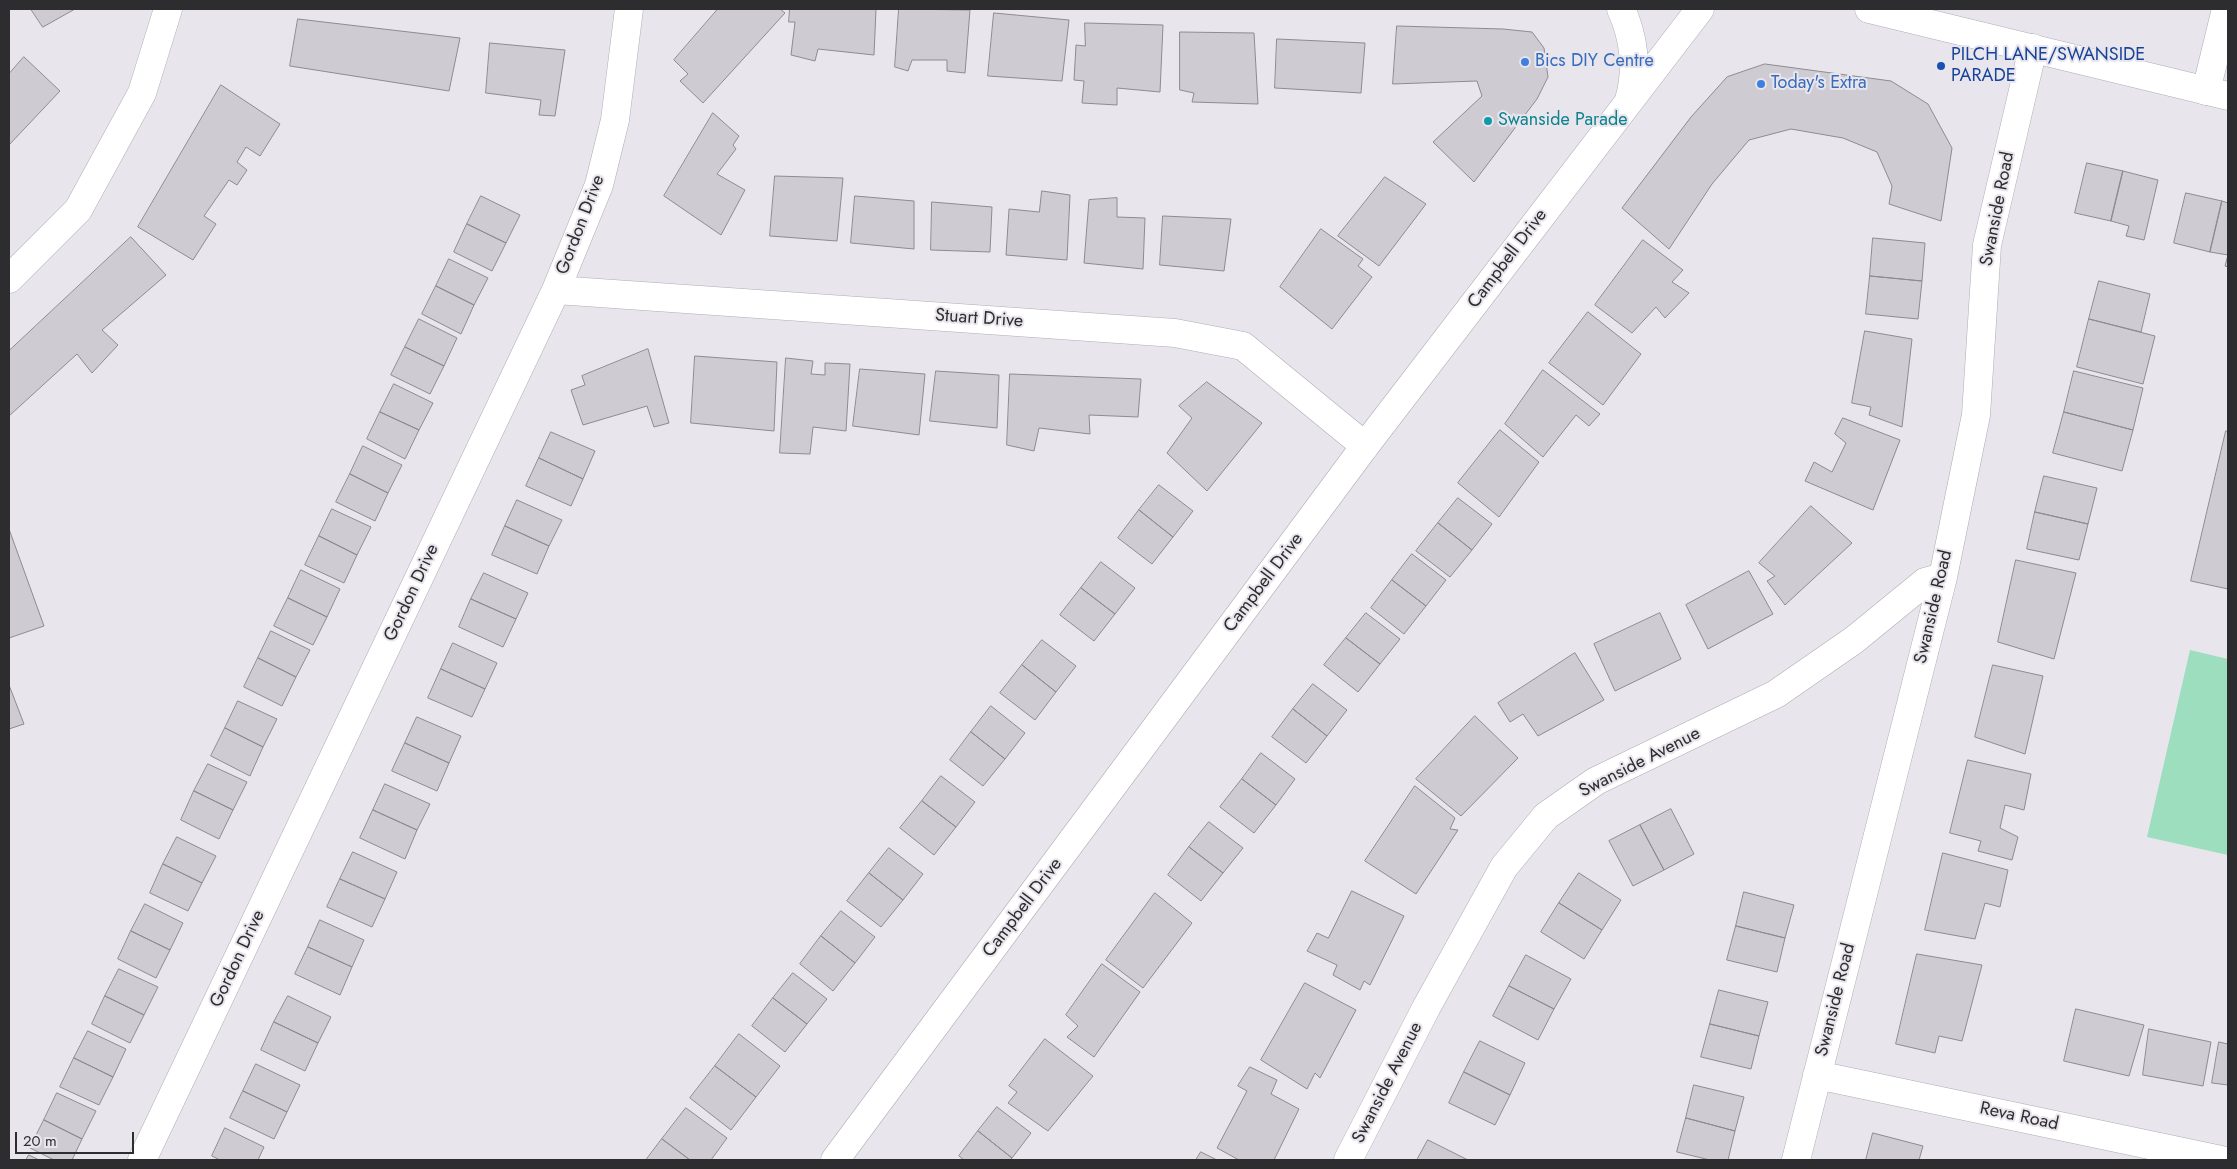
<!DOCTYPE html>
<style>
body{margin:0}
#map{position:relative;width:2237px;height:1169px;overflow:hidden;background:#e9e5ec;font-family:Jost,sans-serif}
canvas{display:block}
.frame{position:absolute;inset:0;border:10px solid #2d2c2e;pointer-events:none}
.scale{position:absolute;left:15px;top:1132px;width:119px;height:22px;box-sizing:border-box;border:2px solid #2d2c2e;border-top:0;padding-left:6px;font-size:15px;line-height:18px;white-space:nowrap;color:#2d2c2e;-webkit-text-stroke:4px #e9e5ec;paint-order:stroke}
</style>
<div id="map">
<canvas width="2237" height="1169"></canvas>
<div class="frame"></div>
<div class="scale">20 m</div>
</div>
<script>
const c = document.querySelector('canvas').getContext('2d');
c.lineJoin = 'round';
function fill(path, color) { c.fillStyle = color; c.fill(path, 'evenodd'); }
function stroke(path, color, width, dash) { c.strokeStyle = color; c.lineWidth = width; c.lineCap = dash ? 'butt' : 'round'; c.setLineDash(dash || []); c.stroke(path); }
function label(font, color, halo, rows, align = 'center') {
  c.font = font + ' Jost,sans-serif'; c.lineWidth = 4; c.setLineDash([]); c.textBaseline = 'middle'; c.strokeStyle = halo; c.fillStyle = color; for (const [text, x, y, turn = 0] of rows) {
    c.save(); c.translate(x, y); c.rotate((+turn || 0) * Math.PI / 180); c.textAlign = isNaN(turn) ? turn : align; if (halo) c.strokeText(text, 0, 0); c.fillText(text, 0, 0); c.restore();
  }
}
fill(new Path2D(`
 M2190 650 2228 659V855L2147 837Z`), '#9ddebe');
const building = new Path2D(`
 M31 9H75L43 27Z
 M718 9H780L785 13 703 103 680 81 688 74 674 60Z
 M790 9H876L874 55 818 49 815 61 791 55 795 22H789Z
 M899 9 970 10 965 73 947 71V60H912L908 71 895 67Z
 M994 13 1069 20 1062 81 988 76Z
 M298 19 460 38 449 91 290 66Z
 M1085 23 1163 25 1160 92 1117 88V105L1082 103 1084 81 1074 80 1076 45 1085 46Z
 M1397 26 1503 29 1532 32 1544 48 1548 77 1537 99 1474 182 1433 142 1482 96 1477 81 1393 84Z
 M1180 32 1254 33 1258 104 1192 102 1194 93 1180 90Z
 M1277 39 1365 43 1361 93 1275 88Z
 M490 43 565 50 555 116 539 115 541 100 486 93Z
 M24 57 60 91 9 145V74Z
 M1765 64 1891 81 1928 104 1952 148 1941 221 1889 204 1892 186 1877 152 1843 138 1791 129 1749 140 1712 184 1669 249 1622 208 1691 117 1727 77Z
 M221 85 280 124 260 156 246 147 237 162 247 170 237 185 229 180 204 216 216 224 193 260 138 227Z
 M713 113 739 136 733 145 736 149 717 174 745 190 721 235 664 196Z
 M2087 163 2123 171 2111 221 2075 213Z
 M2123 171 2158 180 2144 240 2126 236 2129 226 2111 221Z
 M775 176 843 178 837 241 770 236Z
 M1385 177 1426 204 1379 266 1338 236Z
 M1042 191 1070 195 1067 260 1006 255 1009 209 1039 212Z
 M2186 193 2222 201 2210 252 2174 243Z
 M481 196 520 215 506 243 467 224Z
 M855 196 914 201V249L851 243Z
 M1117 198V217L1145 218 1143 269 1084 263 1089 200Z
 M2222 201 2228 203V267L2225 266 2228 255 2210 252Z
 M932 202 992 207 990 252 931 250Z
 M1163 216 1231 219 1224 271 1160 265Z
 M467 224 506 243 492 271 454 252Z
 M1321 229 1363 259 1358 266 1372 277 1332 329 1280 287Z
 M131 237 166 275 102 330 118 345 92 373 77 354 9 416V351Z
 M1873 238 1925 243 1922 281 1870 276Z
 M1643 240 1683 270 1672 282 1689 293 1665 318 1656 307 1632 333 1595 305Z
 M449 259 488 278 474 305 436 286Z
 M1870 276 1922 281 1918 319 1866 314Z
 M2099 281 2150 294 2141 332 2089 319Z
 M436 286 474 305 461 334 422 314Z
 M1588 312 1641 354 1603 405 1549 363Z
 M419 319 457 338 444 366 405 347Z
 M2089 319 2155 336 2143 384 2077 367Z
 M1865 331 1912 339 1902 427 1869 415 1871 407 1852 403Z
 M405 347 444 366 430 394 391 375Z
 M648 349 669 423 654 427 647 406 583 425 571 390 585 385 582 376Z
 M695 356 777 362 774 431 691 423Z
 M786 358 813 361 811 374 825 375V363L850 364 846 431 813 427 810 454 780 453Z
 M860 369 925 374 919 435 853 426Z
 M1543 370 1600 414 1589 426 1576 415 1543 457 1505 424Z
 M936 371 999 375 997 428 930 421Z
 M2074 371 2143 388 2133 430 2064 412Z
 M1010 374 1141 379 1138 417 1089 415 1090 434 1039 428 1034 451 1007 445Z
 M1207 382 1262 423 1207 491 1167 453 1192 418 1179 406Z
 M394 384 433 403 419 430 380 412Z
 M380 412 419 430 405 459 367 439Z
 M2064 412 2133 430 2122 471 2053 453Z
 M1843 418 1900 440 1873 510 1805 481 1814 462 1832 472 1846 443 1835 434Z
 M1500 430 1539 462 1499 517 1458 483Z
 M2226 431H2228V589L2191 581Z
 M551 432 595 451 583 479 539 458Z
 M363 446 402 465 388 493 350 474Z
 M539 458 583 479 571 506 526 486Z
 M350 474 388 493 375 521 336 502Z
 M2044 476 2097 488 2088 524 2035 512Z
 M1159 485 1193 511 1173 537 1139 510Z
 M1458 498 1492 524 1472 550 1438 523Z
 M517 500 562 520 549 546 505 526Z
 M1811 506 1852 543 1785 605 1767 581 1775 576 1759 563Z
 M332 509 371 527 357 555 319 536Z
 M1139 510 1173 537 1152 564 1118 538Z
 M2035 512 2088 524 2079 560 2027 549Z
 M1438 523 1472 550 1450 577 1416 551Z
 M505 526 549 546 537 574 492 555Z
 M9 529 44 626 9 638Z
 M319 536 357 555 344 583 305 565Z
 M1412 554 1446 580 1426 606 1392 580Z
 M2016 560 2076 573 2054 659 1998 642Z
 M1101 562 1135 588 1115 614 1081 588Z
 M301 570 340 589 327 617 288 598Z
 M1749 571 1773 614 1708 649 1686 605Z
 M484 573 528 593 516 619 471 599Z
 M1392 580 1426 606 1404 634 1371 608Z
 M1081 588 1115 614 1094 641 1060 615Z
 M288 598 327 617 313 645 274 626Z
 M471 599 516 619 503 647 459 627Z
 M1366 613 1400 639 1380 664 1346 638Z
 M1660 613 1681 659 1615 691 1594 644Z
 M271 631 310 650 296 677 258 658Z
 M1346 638 1380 664 1358 692 1324 665Z
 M1042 640 1076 666 1056 692 1022 665Z
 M453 643 497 663 485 689 441 669Z
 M1575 653 1604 700 1538 736 1523 714 1510 722 1498 703Z
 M258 658 296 677 282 706 244 687Z
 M1022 665 1056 692 1035 720 1000 693Z
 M1993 665 2043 676 2025 754 1975 737Z
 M441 669 485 689 472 717 428 698Z
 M1313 684 1347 710 1327 736 1293 709Z
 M9 685 24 724 9 729Z
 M238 701 277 719 263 747 225 728Z
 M991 706 1025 733 1005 759 971 732Z
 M1293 709 1327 736 1306 763 1272 737Z
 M1475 716 1518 758 1461 816 1416 779Z
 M417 717 461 736 449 763 405 743Z
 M225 728 263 747 250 776 211 756Z
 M971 732 1005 759 983 786 950 760Z
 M405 743 449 763 437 791 392 771Z
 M1261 753 1295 779 1276 805 1242 779Z
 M1968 760 2031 774 2024 810 2005 805 2000 828 2018 837 2012 860 1978 851 1981 841 1950 833Z
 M208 764 247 782 233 810 194 791Z
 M941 776 975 802 956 827 922 801Z
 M1242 779 1276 805 1254 833 1220 807Z
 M385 784 430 804 417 830 373 810Z
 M1415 786 1455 818 1450 829 1458 830 1416 894 1365 861Z
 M194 791 233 810 219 839 181 820Z
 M922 801 956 827 934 855 900 828Z
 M1671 809 1694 854 1664 870 1640 825Z
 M373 810 417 830 405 859 360 838Z
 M1209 822 1243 848 1223 873 1189 847Z
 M1640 825 1664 870 1633 886 1609 841Z
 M177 837 216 856 202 883 163 864Z
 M1189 847 1223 873 1201 901 1168 875Z
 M889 848 923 874 903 900 869 873Z
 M353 852 397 872 385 899 340 879Z
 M1943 853 2008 870 2000 907 1985 903 1975 939 1925 930Z
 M163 864 202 883 188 911 150 893Z
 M869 873 903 900 881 927 847 901Z
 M1579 873 1621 900 1602 930 1559 903Z
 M340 879 385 899 372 927 327 907Z
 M1352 891 1404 916 1370 985 1364 981 1360 990 1333 975 1337 965 1307 951 1317 933 1328 938Z
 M1744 892 1794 905 1785 938 1736 926Z
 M1155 893 1192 923 1143 988 1106 960Z
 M1559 903 1602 930 1584 959 1541 932Z
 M145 904 183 923 170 950 131 931Z
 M841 911 875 937 855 963 821 936Z
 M320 920 364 940 352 967 308 947Z
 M1736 926 1785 938 1777 972 1727 960Z
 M131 931 170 950 156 978 118 959Z
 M821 936 855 963 833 991 800 964Z
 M308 947 352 967 340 995 295 974Z
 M1917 954 1982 965 1962 1041 1939 1036 1935 1053 1896 1044Z
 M1526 955 1571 979 1554 1009 1509 986Z
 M1102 964 1140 992 1094 1057 1067 1037 1078 1026 1066 1015Z
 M119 969 158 987 144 1015 105 996Z
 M793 973 827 999 807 1024 773 998Z
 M1305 983 1356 1010 1320 1078 1315 1073 1307 1089 1261 1060Z
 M1509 986 1554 1009 1538 1040 1493 1016Z
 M1719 990 1768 1002 1759 1036 1710 1024Z
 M105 996 144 1015 130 1043 92 1024Z
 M288 996 331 1017 318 1043 274 1022Z
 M773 998 807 1024 785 1052 752 1026Z
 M2076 1009 2144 1025 2129 1076 2064 1061Z
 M274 1022 318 1043 305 1071 261 1050Z
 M1710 1024 1759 1036 1751 1069 1701 1057Z
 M2149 1029 2211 1042 2203 1086 2143 1075Z
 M88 1031 126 1049 113 1077 74 1058Z
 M739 1034 780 1066 756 1097 715 1066Z
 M1045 1039 1093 1076 1048 1131 1008 1103 1017 1092 1009 1086Z
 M1480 1041 1525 1063 1510 1095 1464 1072Z
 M2219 1042 2228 1044V1085L2212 1083Z
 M74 1058 113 1077 99 1105 60 1087Z
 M256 1064 300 1085 287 1112 243 1091Z
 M715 1066 756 1097 731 1130 690 1098Z
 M1250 1067 1277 1080 1271 1094 1299 1109 1274 1160H1239L1217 1148 1247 1091 1238 1086Z
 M1464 1072 1510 1095 1495 1125 1449 1103Z
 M1694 1085 1744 1097 1735 1131 1686 1118Z
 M243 1091 287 1112 274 1139 230 1118Z
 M57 1093 96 1111 82 1139 44 1120Z
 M997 1107 1031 1133 1012 1158 978 1131Z
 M686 1108 727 1138 711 1160H690L662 1139Z
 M1686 1118 1735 1131 1728 1160H1710L1677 1152Z
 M44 1120 82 1139 72 1160H54L30 1148Z
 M225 1128 264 1147 258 1160H220L212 1156Z
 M978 1131 1012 1158 1010 1160H964L959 1156Z
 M1873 1133 1923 1146 1919 1160H1866Z
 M662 1139 690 1160H646Z
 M1428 1140 1468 1160H1417Z
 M1201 1152 1217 1160H1196Z
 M29 1155 39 1160H26Z`);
fill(building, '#cfcbd2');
stroke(building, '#8d8a90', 1);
const street = new Path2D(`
 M2206 91 2226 9
 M9 279 78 210 142 93 168 9
 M556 290 1175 333 1243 346 1365 446
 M1817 1075 2221 1160
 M142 1160 556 290 599 185 615 120 629 9
 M1348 1160 1426 1008 1504 867 1546 816 1596 781 1776 694 1854 640 1925 582 1943 577
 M1796 1160 1943 577 1976 415 1987 245 2033 48`);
const secondary = new Path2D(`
 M1621 9C1634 37 1638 70 1629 100
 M1869 9 2228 96
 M835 1160 1365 446 1700 9`);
stroke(street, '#afacb3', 29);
stroke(secondary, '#afacb3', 29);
stroke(street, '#fff', 28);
stroke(secondary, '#fff', 28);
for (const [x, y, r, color] of [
 [1525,62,5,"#3f7fe0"],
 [1941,66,5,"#1a4fb4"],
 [1761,84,5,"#3f7fe0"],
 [1488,121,5,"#0f9aa8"]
]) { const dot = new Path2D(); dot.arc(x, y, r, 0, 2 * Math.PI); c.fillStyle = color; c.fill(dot); stroke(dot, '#e9e5ec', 2); }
label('18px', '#164399', '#e9e5ec', [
 ["PILCH LANE/SWANSIDE",1951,56],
 ["PARADE",1951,77]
], 'left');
label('18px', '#366cbe', '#e9e5ec', [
 ["Bics DIY Centre",1535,62],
 ["Today's Extra",1771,84]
], 'left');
label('18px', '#0d838f', '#e9e5ec', [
 ["Swanside Parade",1498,121]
], 'left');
label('18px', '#2d2c2e', '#e9e5ec', [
 ["Swanside Road",1998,209,-79],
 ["Gordon Drive",581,225,-69],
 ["Campbell Drive",1508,259,-53],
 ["Stuart Drive",979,319,4],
 ["Campbell Drive",1264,583,-53],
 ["Gordon Drive",412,593,-65],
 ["Swanside Road",1934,607,-77],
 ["Swanside Avenue",1640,763,-27],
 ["Campbell Drive",1023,908,-53],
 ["Gordon Drive",238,959,-65],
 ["Swanside Road",1836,1000,-76],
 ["Swanside Avenue",1388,1083,-63],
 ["Reva Road",2019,1117,12]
]);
</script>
